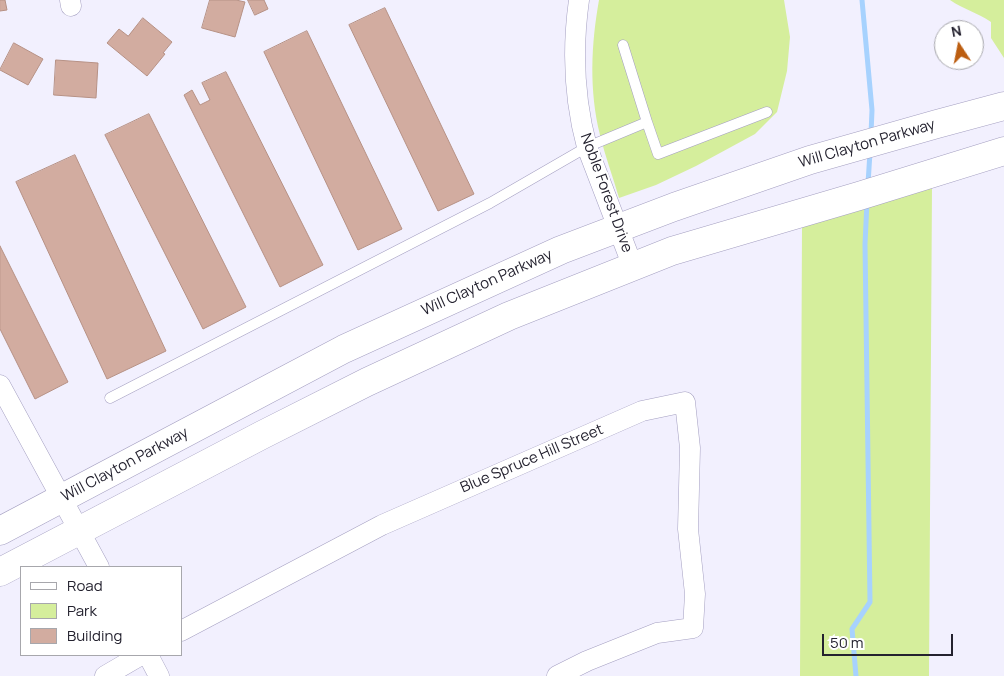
<!DOCTYPE html>
<style>
body{margin:0}
#map{position:relative;width:1004px;height:676px;overflow:hidden;background:#f2f0fe;font-family:Manrope,sans-serif}
canvas{display:block}
.legend{position:absolute;left:20px;top:566px;width:162px;height:90px;box-sizing:border-box;background:#fff;border:1px solid #a7a7ac;margin:0;padding:6px 9px;list-style:none;font-size:15px;color:#24222f}
.legend li{display:flex;align-items:center;gap:10px;height:25px}
.legend b{width:25px;border:1px solid #a7a7ac}
.north{position:absolute;left:934px;top:20px;width:50px;height:50px;box-sizing:border-box;background:#fff;border:1px solid #a7a7ac;border-radius:50%;rotate:349deg;font-size:14px;font-weight:700;line-height:20px;text-align:center;color:#24222f}
.north::after{content:'';display:block;margin:auto;width:18px;height:22px;background:#bc5e11;clip-path:polygon(50% 0,100% 100%,50% 72%,0 100%)}
.scale{position:absolute;left:822px;top:634px;width:131px;height:22px;box-sizing:border-box;border:2px solid #24222f;border-top:0;padding-left:6px;font-size:15px;line-height:18px;white-space:nowrap;color:#24222f;-webkit-text-stroke:4px #fff;paint-order:stroke}
</style>
<div id="map">
<canvas width="1004" height="676"></canvas>
<ul class="legend">
<li><b style="height:6px;background:#fff"></b>Road</li>
<li><b style="height:14px;background:#d5ee9c"></b>Park</li>
<li><b style="height:14px;background:#d2aca0"></b>Building</li>
</ul>
<div class="north">N</div>
<div class="scale">50 m</div>
</div>
<script>
const c = document.querySelector('canvas').getContext('2d');
c.lineJoin = 'round';
function fill(path, color) { c.fillStyle = color; c.fill(path, 'evenodd'); }
function stroke(path, color, width, dash) { c.strokeStyle = color; c.lineWidth = width; c.lineCap = dash ? 'butt' : 'round'; c.setLineDash(dash || []); c.stroke(path); }
function label(font, color, halo, rows, align = 'center') {
  c.font = font + ' Manrope,sans-serif'; c.lineWidth = 4; c.setLineDash([]); c.textBaseline = 'middle'; c.strokeStyle = halo; c.fillStyle = color; for (const [text, x, y, turn = 0] of rows) {
    c.save(); c.translate(x, y); c.rotate((+turn || 0) * Math.PI / 180); c.textAlign = isNaN(turn) ? turn : align; if (halo) c.strokeText(text, 0, 0); c.fillText(text, 0, 0); c.restore();
  }
}
fill(new Path2D(`
 M599 0H784L790 37 787 71 777 112 755 134 696 166 656 185 619 198C613 177 605 156 600 135 589 90 591 45 599 0Z
 M950 0H1004V58L991 38V22C978 13 963 9 950 0Z
 M932 186 929 676H800L802 226Z`), '#d5ee9c');
stroke(new Path2D(`
 M862 0 872 110 871 134
 M868 184 870 152
 M856 676 852 629 870 602 865 244 867 202`), '#a7d2fe', 5);
const building = new Path2D(`
 M0 0H5L7 10 0 11Z
 M210 0H236L245 2 235 37 202 28Z
 M248 0H264L268 9 255 15Z
 M385 8 474 194 438 211 349 25Z
 M143 18 172 42 163 53 165 54 147 76 107 43 119 29 128 36Z
 M307 31 402 229 358 250 264 52Z
 M14 43 43 59 28 85 0 70Z
 M56 60 98 63 96 98 54 95Z
 M226 72 323 265 280 287 184 95 192 90 200 105 210 100 202 83Z
 M149 114 246 307 203 329 105 135Z
 M75 155 166 351 107 379 16 182Z
 M0 246 68 382 35 399 0 329Z`);
fill(building, '#d2aca0');
stroke(building, '#b69185', 1);
const service = new Path2D(`
 M647 122 658 154 767 112
 M110 398 490 203 587 147 647 122 623 45`);
const minor = new Path2D(`
 M70 0 71 6
 M579 0C572 50 574 99 587 147L633 267
 M0 385 99 567
 M181 631 382 525 642 411 685 402 690 448 688 529 695 594 693 628 657 633 587 661 557 676
 M148 655 159 676
 M105 676 141 655`);
const secondary = new Path2D(`
 M0 531 344 349 561 250 674 207 810 160 937 124 1004 106
 M0 572 262 435 367 382 509 316 672 251 859 196 1004 151`);
stroke(service, '#a49fc1', 11);
stroke(minor, '#a49fc1', 21);
stroke(secondary, '#a49fc1', 29);
stroke(service, '#fff', 10);
stroke(minor, '#fff', 20);
stroke(secondary, '#fff', 28);
label('15px', '#24222f', '#fff', [
 ["Will Clayton Parkway",867,144,-16],
 ["Noble Forest Drive",606,193,70],
 ["Will Clayton Parkway",487,283,-24],
 ["Blue Spruce Hill Street",532,459,-23],
 ["Will Clayton Parkway",125,465,-28]
]);
</script>
